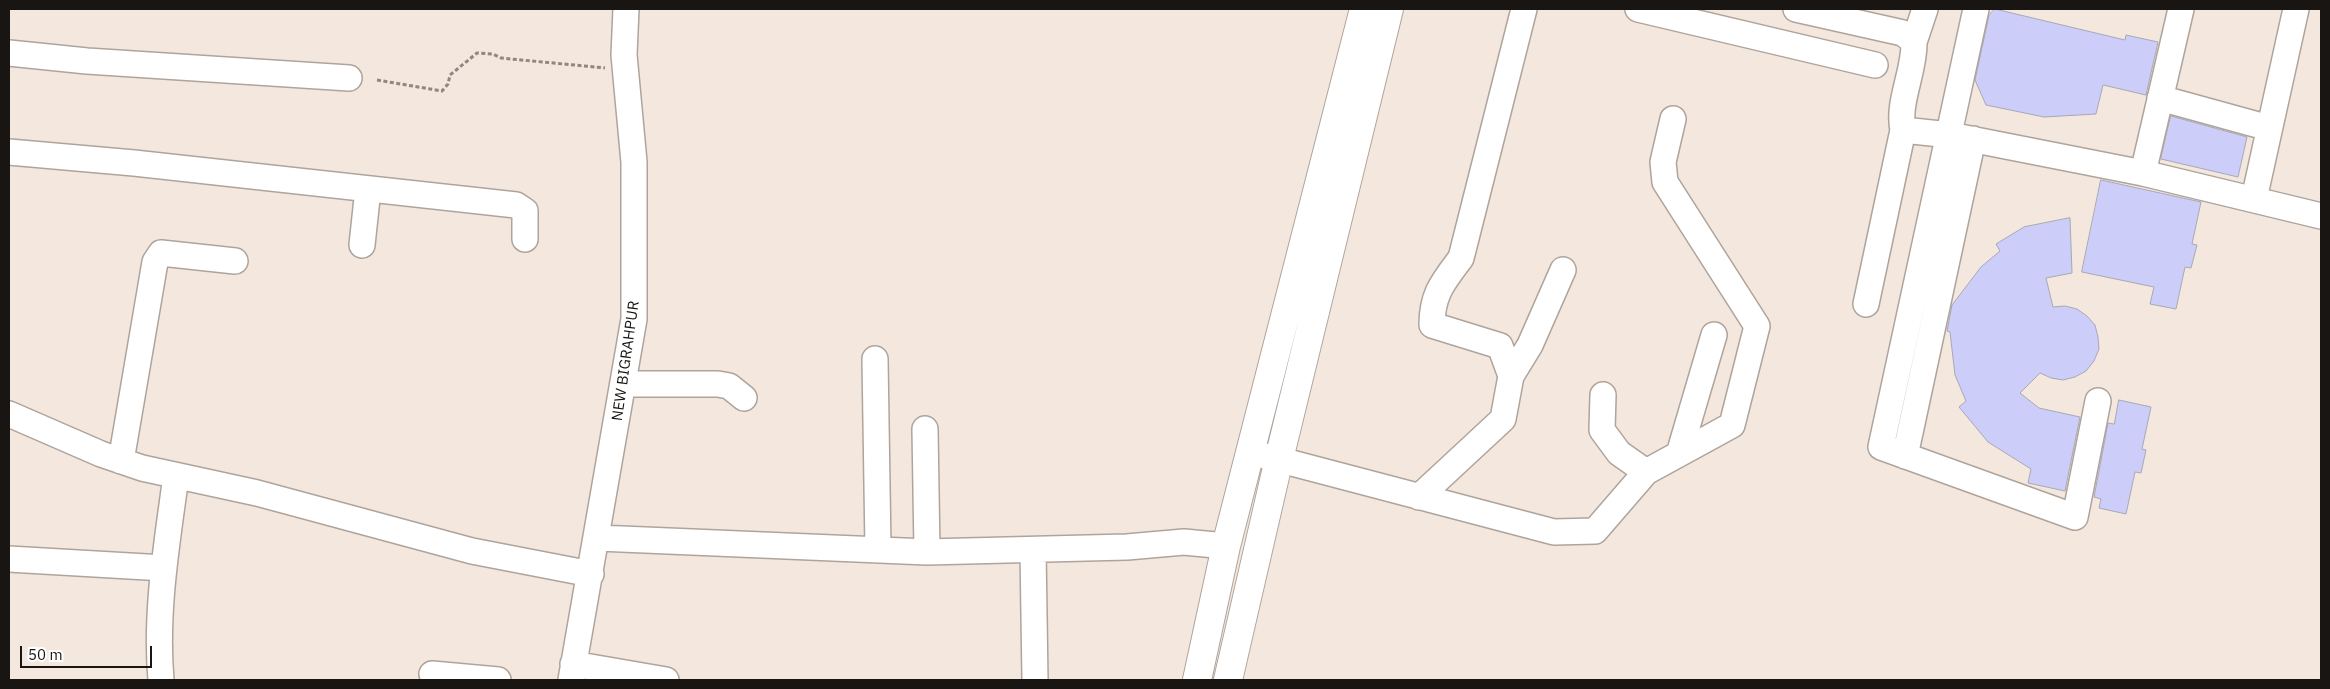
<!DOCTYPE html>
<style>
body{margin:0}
#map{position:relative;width:2330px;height:689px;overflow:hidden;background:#f3e7de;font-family:"IBM Plex Sans",sans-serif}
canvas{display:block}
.frame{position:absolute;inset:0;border:10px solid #191512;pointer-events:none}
.scale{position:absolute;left:20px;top:646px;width:132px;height:22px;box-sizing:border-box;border:2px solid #191512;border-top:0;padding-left:6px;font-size:15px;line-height:18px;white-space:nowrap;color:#191512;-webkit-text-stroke:4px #fff;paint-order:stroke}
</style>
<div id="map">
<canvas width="2330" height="689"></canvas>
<div class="frame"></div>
<div class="scale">50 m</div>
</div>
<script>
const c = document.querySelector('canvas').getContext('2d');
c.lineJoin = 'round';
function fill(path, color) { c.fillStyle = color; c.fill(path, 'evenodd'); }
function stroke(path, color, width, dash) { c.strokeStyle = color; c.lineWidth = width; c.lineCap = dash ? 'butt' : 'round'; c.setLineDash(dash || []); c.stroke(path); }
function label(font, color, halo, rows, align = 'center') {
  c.font = font + ' "IBM Plex Sans",sans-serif'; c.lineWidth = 4.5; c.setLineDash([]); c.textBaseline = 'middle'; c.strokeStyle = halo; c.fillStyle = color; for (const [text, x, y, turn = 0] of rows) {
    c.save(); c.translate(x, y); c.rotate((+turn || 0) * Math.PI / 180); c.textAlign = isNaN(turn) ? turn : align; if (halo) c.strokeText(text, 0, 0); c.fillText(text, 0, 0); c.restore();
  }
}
const building = new Path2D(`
 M1995 9 2125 40 2126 35 2158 42 2146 95 2103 85 2096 114 2044 117 1986 105 1975 80 1989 15Z
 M2171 116 2247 137 2238 177 2161 159Z
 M2101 180 2201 202 2192 244 2197 245 2191 268 2185 267 2176 309 2150 304 2154 287 2082 272Z
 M2070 218 2072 273 2046 278 2053 307 2065 306 2077 309 2087 316 2095 325 2098 337 2099 349 2094 361 2086 371 2075 377 2063 380 2051 378 2040 373 2020 393 2039 408 2080 417 2065 491 2028 483 2031 469 1988 442 1959 407 1966 401 1955 375 1950 332 1947 331 1952 305 1981 267 2000 251 1996 244 2024 227Z
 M2119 400 2151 407 2142 449 2146 450 2141 473 2135 472 2126 514 2099 508 2101 499 2094 497 2108 423 2114 424Z`);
fill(building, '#cccdf9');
stroke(building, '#a7a8b4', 1);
const minor = new Path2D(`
 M1638 9 1875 65
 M1796 9 1903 33 1914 42C1915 71 1897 102 1903 130L1950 135 2143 173 2321 216
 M1976 9 1881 447 2075 517 2098 401
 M1914 42 1925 9
 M9 53 87 61 349 78
 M2160 98 2269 128
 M9 152 134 163 516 205 525 211V239
 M2143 173 2181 9
 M2254 199 2296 9
 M362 245 368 189
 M1866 304 1903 130
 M875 359 878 549
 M1511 376 1500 346 1432 325C1432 294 1443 282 1461 258L1524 9
 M624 384H718L729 386 744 398
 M1603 395 1602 430 1619 453 1646 472
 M9 414 101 454 142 468 257 493 472 551 591 574
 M925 429 927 552
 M1250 452 1554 532 1595 531 1646 472 1732 425 1757 326 1665 182 1663 162 1673 119
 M1679 454 1714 335
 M1905 456 1973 139
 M121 461 155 262 161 253 235 261
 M1419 497 1503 419 1511 376 1530 345 1563 270
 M598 538 927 552 1127 547 1184 542 1226 546
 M1033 550 1035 680
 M9 559 164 568
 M573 664 666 680
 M432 674 498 680
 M161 680C155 612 167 543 176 476
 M571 680 634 319V162L624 55 626 9`);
const major = new Path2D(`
 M1197 680 1226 546 1364 9
 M1228 680 1279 459 1389 9`);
stroke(minor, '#afa49c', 28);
stroke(major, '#afa49c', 30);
stroke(new Path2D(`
 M377 80 442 91 448 84 450 75 477 53 493 54 501 58 605 68`), '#8f8781', 3, [4, 2.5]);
stroke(minor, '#fff', 25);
stroke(major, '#fff', 28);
label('15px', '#191512', '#fff', [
 ["NEW BIGRAHPUR",626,361,-82]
]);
</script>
